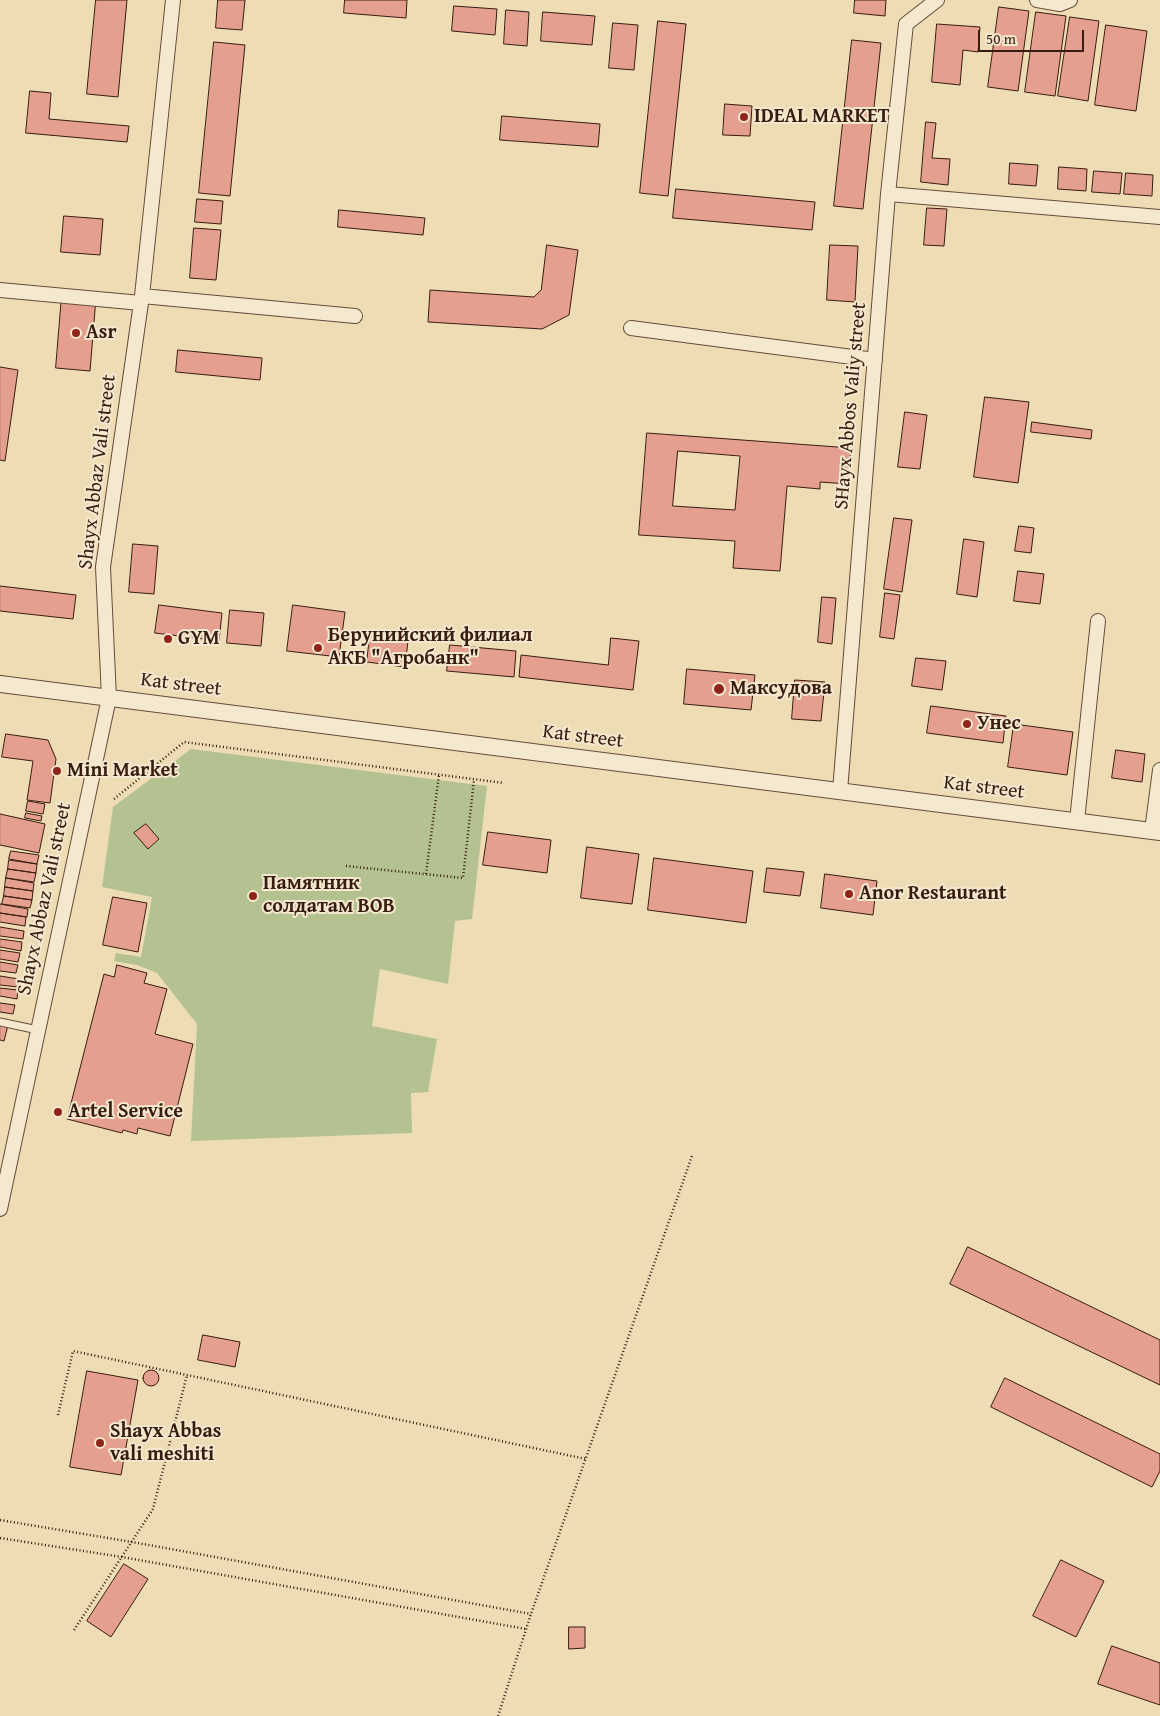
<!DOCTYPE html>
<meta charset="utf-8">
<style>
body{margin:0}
#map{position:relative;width:1160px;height:1716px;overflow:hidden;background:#eedcb5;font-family:"Gentium Book Plus",serif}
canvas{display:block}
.scale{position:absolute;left:978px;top:30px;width:106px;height:22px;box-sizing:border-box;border:2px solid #381c10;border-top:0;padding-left:6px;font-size:15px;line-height:18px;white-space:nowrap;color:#381c10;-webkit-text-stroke:4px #f4e8cf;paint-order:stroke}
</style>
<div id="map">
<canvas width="1160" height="1716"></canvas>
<div class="scale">50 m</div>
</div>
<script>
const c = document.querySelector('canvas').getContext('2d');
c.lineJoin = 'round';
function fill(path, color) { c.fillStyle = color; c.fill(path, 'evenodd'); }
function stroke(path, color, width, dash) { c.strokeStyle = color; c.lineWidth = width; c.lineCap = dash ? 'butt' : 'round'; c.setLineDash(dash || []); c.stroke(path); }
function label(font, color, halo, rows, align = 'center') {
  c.font = font + ' "Gentium Book Plus",serif'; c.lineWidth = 4; c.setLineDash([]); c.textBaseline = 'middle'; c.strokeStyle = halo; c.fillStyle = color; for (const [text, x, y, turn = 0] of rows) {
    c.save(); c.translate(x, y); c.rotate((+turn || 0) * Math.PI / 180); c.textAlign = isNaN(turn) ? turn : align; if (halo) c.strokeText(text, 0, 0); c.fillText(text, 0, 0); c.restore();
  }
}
fill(new Path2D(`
 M191 749 487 786 472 919 455 921 448 984 380 969 372 1026 437 1039 428 1092 411 1093 412 1133 191 1141 197 1024 157 973 137 965 114 961 116 953 141 957 152 897 102 887 113 807Z`), '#b4c291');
const building = new Path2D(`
 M96 0H127L118 97 87 94Z
 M218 0H245L242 30 216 28Z
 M345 0H407L406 18 344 13Z
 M855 0H886L885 16 854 13Z
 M454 6 497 9 495 35 452 31Z
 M999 7 1029 11 1018 91 988 87Z
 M506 10 529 12 527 46 504 44Z
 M543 12 595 16 592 45 541 41Z
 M1036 12 1066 16 1055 96 1025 92Z
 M1070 17 1099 21 1088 101 1058 96Z
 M658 21 686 24 668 196 640 193Z
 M613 23 638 25 634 70 609 68Z
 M937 24 980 27 978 52 963 50 960 85 932 82Z
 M1106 25 1147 31 1136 111 1095 105Z
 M852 40 881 43 863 209 834 206Z
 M214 42 245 45 230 196 199 193Z
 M30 91 51 93 49 119 129 126 127 142 26 133Z
 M725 104 752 106 750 136 723 135Z
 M502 116 600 124 598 147 500 140Z
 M926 122 936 123 932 158 950 159 948 185 921 182Z
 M1010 163 1038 165 1036 186 1009 184Z
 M1059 167 1087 169 1086 191 1058 189Z
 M1094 171 1122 173 1120 194 1092 192Z
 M1126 173 1153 175 1152 196 1124 194Z
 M676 189 815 202 812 230 673 218Z
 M197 199 223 201 221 224 195 222Z
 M927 208 947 209 944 246 924 245Z
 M339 210 425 218 423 235 338 227Z
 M64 216 103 219 100 255 61 252Z
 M194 228 221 230 216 280 190 278Z
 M547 245 578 250 569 315 542 329 428 322 430 290 534 297 541 290Z
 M830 245 858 246 855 302 827 300Z
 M62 295 96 298 90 371 56 368Z
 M178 350 262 358 260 380 176 372Z
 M0 367 18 370 5 461 0 460Z
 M985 397 1029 402 1018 483 974 477Z
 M905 412 927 415 920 469 898 467Z
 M1032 422 1092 430 1091 439 1031 432Z
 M647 433 851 448 848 484 820 482V489L787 486 780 571 733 568 735 541 639 535ZM678 451 740 456 735 510 673 506Z
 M894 518 912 520 902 592 884 589Z
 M1019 526 1034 528 1031 553 1015 551Z
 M964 539 984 542 977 597 957 594Z
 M133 544 158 546 154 594 129 592Z
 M1018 571 1044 574 1040 604 1014 601Z
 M0 586 76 595 73 619 0 611Z
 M885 593 900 595 894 639 880 637Z
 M822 597 836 598 832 644 818 642Z
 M159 605 222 613 219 641 155 633Z
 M293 605 345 612 339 657 287 651Z
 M230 610 264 613 261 646 227 643Z
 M370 636 408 641 405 667 367 662Z
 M611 638 639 641 633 690 519 677 521 655 608 665Z
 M450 645 516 651 514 677 447 671Z
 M916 658 946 661 942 690 912 686Z
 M687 669 755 675 751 710 684 704Z
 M795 680 825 682 821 721 792 719Z
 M931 706 1006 716 1003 743 927 733Z
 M1014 724 1073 732 1067 775 1008 767Z
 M6 734 48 740 56 759 50 803 27 800 33 761 2 757Z
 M1116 750 1145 754 1142 782 1112 778Z
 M28 801 45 804 43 814 26 811Z
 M26 813 42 816 41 821 25 818Z
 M0 814 45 824 39 853 0 845Z
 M146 824 159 839 148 849 134 833Z
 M488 832 551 840 547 873 483 865Z
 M587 847 639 854 632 904 581 898Z
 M11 851 39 855 37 864 9 859Z
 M654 858 753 871 746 923 648 910Z
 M9 860 37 864 36 873 8 869Z
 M767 868 804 872 800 896 764 892Z
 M8 869 36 873 34 882 6 878Z
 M825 874 877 881 873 915 821 908Z
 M6 878 34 883 33 891 5 887Z
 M5 887 33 891 32 900 4 896Z
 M4 896 32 900 30 908 2 904Z
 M113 897 147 903 138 952 103 945Z
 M0 904 28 909 27 917 0 913Z
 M0 913 26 917 25 926 0 922Z
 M0 927 24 931 23 939 0 936Z
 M0 939 22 942 21 951 0 947Z
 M0 950 20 953 18 962 0 959Z
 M0 962 18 965 16 973 0 971Z
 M117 965 147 973 144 983 167 989 155 1034 193 1044 170 1136 138 1128 137 1134 123 1130 122 1133 67 1119 104 974 114 977Z
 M0 976 19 979 18 987 0 985Z
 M0 988 18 990 17 999 0 996Z
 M0 1003 15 1005 13 1014 0 1012Z
 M0 1023 8 1025 4 1041 0 1040Z
 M968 1247 1160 1340V1385L950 1284Z
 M203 1335 240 1342 235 1367 198 1360Z
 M143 1378a8 8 0 1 1 16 0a8 8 0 1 1-16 0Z
 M87 1371 138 1380 121 1475 70 1467Z
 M1005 1378 1160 1454V1471L1152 1487 991 1407Z
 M1061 1560 1104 1581 1076 1637 1033 1616Z
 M124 1564 148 1579 111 1637 87 1621Z
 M569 1627H585V1648L569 1649Z
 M1112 1646 1160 1663V1705L1098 1684Z`);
fill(building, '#e59f8e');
stroke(building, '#381c10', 1);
const service = new Path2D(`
 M0 1022 38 1030`);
const minor = new Path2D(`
 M1037 0 1060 4 1070 0
 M888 194 1160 217
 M0 290 141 303
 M142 296 355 316
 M631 328 875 360
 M840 791 888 194 906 24 937 0
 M1077 821 1098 621
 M1152 831 1160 770
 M0 1209 109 698 103 567 142 296 173 0`);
const tertiary = new Path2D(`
 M0 684 1160 832`);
stroke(service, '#664c39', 9);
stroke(minor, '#664c39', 16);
stroke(tertiary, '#664c39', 18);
stroke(new Path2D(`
 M114 799 184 742 504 783
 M346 866 463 878 474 780
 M426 874 439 775
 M58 1415 73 1351 586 1459
 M0 1520 132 1542 531 1614
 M0 1538 122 1557 526 1629
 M74 1630 153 1509 187 1375
 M498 1716 531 1614 692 1156`), '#381c10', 2.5, [1, 2.5]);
stroke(service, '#f4e8cf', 7);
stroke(minor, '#f4e8cf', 14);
stroke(tertiary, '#f4e8cf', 16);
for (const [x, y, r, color] of [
 [744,117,5,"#8f2418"],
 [76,333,5,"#8f2418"],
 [168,639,5,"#8f2418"],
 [318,648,5,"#8f2418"],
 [719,689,6,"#8f2418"],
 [967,724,5,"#8f2418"],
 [57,771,5,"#8f2418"],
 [849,894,5,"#8f2418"],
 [253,896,5,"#8f2418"],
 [58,1112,5,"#8f2418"],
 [100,1443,5,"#8f2418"]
]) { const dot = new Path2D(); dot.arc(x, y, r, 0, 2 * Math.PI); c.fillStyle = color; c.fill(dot); stroke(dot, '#f4e8cf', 2); }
label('bold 20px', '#381c10', '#f4e8cf', [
 ["IDEAL MARKET",754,117],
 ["Asr",86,333],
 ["Берунийский филиал",328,636],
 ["АКБ \"Агробанк\"",328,659],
 ["GYM",178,639],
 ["Максудова",730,689],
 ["Унес",977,724],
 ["Mini Market",67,771],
 ["Памятник",263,884],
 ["солдатам ВОВ",263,907],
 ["Anor Restaurant",859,894],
 ["Artel Service",68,1112],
 ["Shayx Abbas",110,1432],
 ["vali meshiti",110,1455]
], 'left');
label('20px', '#381c10', '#f4e8cf', [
 ["SHayx Abbos Valiy street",851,406,-85],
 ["Shayx Abbaz Vali street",98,472,-83],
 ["Kat street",181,685,7],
 ["Kat street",583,737,7],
 ["Kat street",984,788,7],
 ["Shayx Abbaz Vali street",45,899,-78]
]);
</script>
